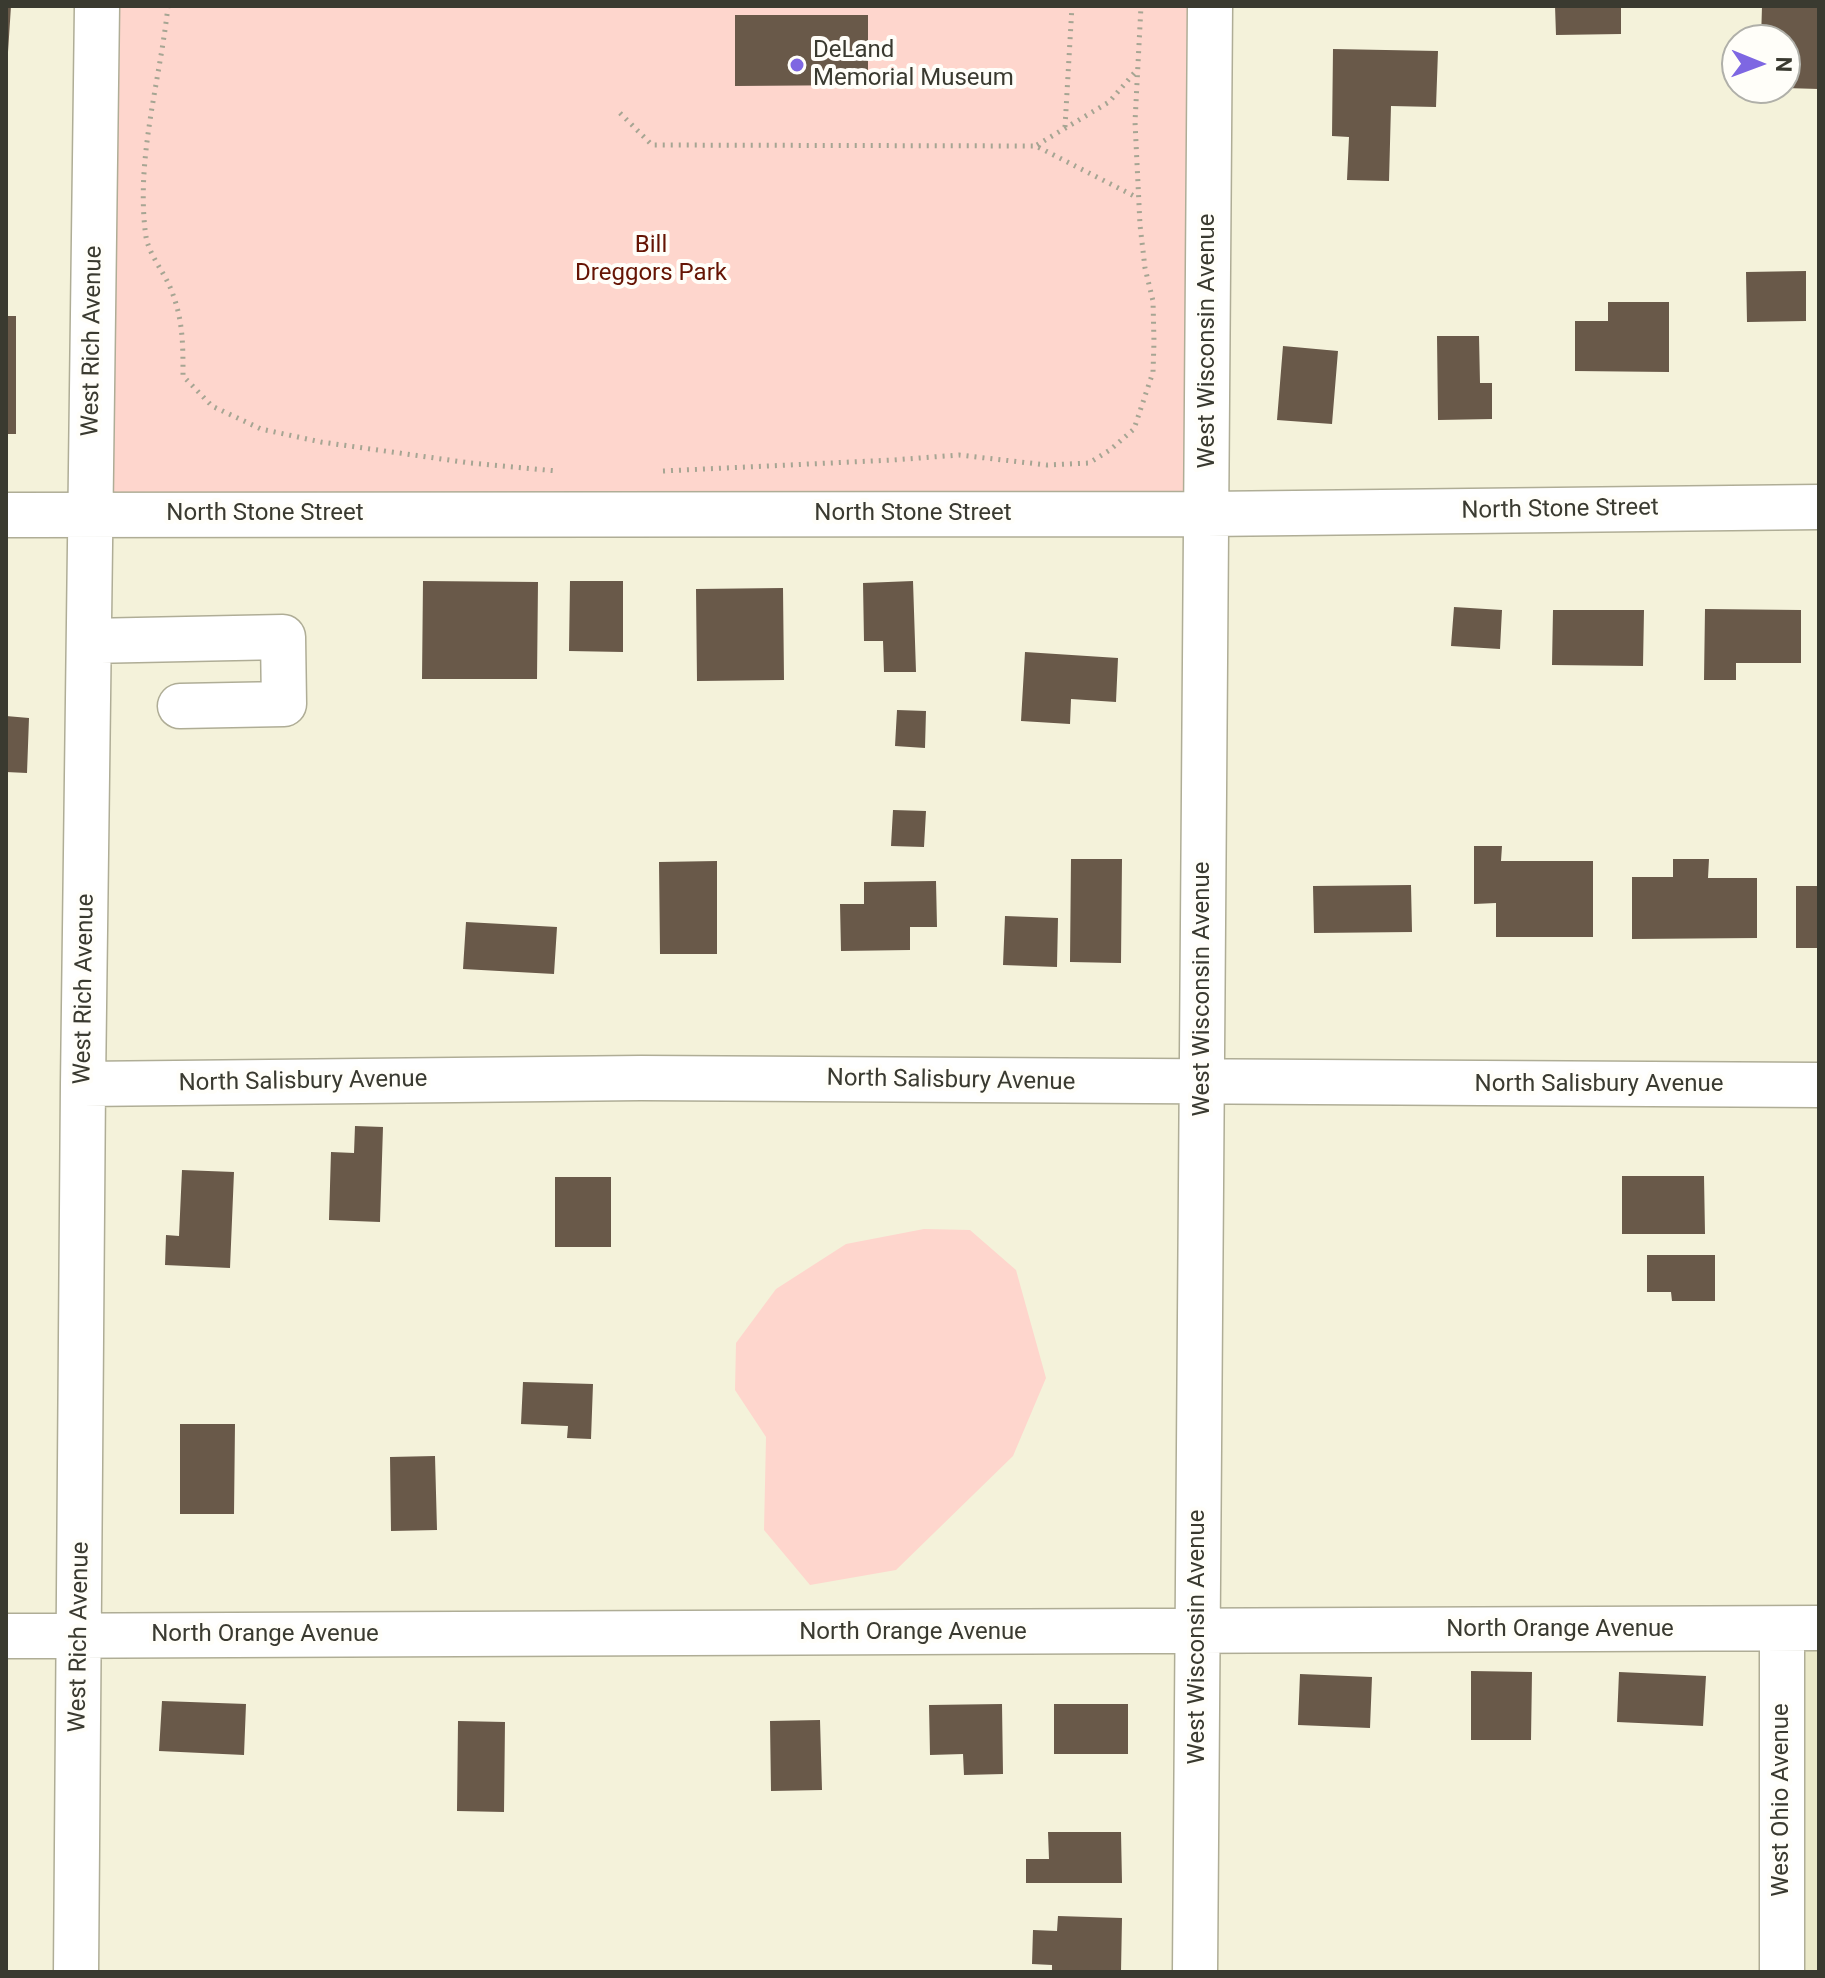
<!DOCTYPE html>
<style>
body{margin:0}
#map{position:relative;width:1825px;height:1978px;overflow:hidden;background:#f4f2da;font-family:Roboto,sans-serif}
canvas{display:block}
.frame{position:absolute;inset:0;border:8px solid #3a3a30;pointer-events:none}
.north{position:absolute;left:1721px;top:24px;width:80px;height:80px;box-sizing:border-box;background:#fffef9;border:2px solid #b0b0a9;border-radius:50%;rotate:91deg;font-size:22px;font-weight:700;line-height:32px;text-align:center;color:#3a3a30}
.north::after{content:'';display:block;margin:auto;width:28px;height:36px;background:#7e67e2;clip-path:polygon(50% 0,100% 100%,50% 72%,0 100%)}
</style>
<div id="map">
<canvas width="1825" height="1978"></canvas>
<div class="frame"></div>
<div class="north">N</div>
</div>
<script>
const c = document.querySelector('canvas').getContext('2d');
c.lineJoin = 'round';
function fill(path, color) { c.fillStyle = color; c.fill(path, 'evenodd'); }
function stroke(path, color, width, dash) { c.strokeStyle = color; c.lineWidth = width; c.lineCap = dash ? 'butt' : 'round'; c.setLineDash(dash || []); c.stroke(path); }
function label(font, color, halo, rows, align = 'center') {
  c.font = font + ' Roboto,sans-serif'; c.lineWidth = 8; c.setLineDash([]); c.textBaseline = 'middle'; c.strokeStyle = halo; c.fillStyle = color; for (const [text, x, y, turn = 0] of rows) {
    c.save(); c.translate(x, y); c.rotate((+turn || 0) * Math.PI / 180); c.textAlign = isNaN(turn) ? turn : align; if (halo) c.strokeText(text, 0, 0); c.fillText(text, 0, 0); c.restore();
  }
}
fill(new Path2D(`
 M1803 1647H1819V1972H1803Z`), '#eae8c8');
fill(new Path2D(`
 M97 6H1210L1207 514H91Z
 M924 1229 970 1230 1016 1270 1046 1378 1013 1456 896 1570 810 1585 764 1530 766 1437 735 1390 736 1343 776 1289 846 1244Z`), '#fed6cd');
fill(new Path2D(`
 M6 6H11L8 52H6Z
 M1555 6H1621V34L1556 35Z
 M1762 6H1819V89L1785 88V40H1761Z
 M735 15H868V85L735 86Z
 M1732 41 1737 42V86H1730Z
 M1333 49 1438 51 1436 107 1391 106 1389 181 1347 180 1349 137 1332 136Z
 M1806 271V321L1747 322 1746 272Z
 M1608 302H1669V372L1575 371V321H1608Z
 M6 316H16V434H6Z
 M1437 336H1479L1480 383H1492V419L1438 420Z
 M1283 346 1338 351 1332 424 1277 420Z
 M423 581 538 582 537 679H422Z
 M570 581H623V652L569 651Z
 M913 581 916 672H884L883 641H864L863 583Z
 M783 588 784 680 697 681 696 589Z
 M1454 607 1502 610 1500 649 1451 646Z
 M1705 609 1801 610V663H1736V680H1704Z
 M1553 610H1644L1643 666 1552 665Z
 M1025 652 1118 658 1116 702 1071 699 1070 724 1021 721Z
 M897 710 926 711 925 748 895 746Z
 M6 716 29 718 27 773 6 772Z
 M893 810 926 811 924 847 891 846Z
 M1474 846H1502L1501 861H1593V937H1496V903L1474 904Z
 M1071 859H1122L1121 963 1070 962Z
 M1673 859H1709L1708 878H1757V938L1632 939V877H1673Z
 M717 861V954H660L659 862Z
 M936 881 937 927H910V950L841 951 840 904H864V882Z
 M1411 885 1412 932 1314 933 1313 886Z
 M1796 886H1819V948H1796Z
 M1005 916 1058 918 1057 967 1003 965Z
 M466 922 557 927 554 974 463 969Z
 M355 1126 383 1127 380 1222 329 1220 331 1152 354 1153Z
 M182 1170 234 1172 230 1268 165 1265 166 1235 179 1236Z
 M1622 1176H1704L1705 1234H1622Z
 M555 1177H611V1247H555Z
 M1647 1255H1715V1301H1672L1671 1292H1647Z
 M523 1382 593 1384 591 1439 567 1438 568 1426 521 1424Z
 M180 1424H235L234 1514H180Z
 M435 1456 437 1530 391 1531 390 1457Z
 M1471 1671 1532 1672 1531 1740H1471Z
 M1619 1672 1706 1676 1703 1726 1617 1722Z
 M1300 1674 1372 1677 1370 1728 1298 1725Z
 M162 1701 246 1704 244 1755 159 1751Z
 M1002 1704 1003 1774 964 1775 963 1754 930 1755 929 1705Z
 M1054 1704H1128V1754H1054Z
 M820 1720 822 1790 771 1791 770 1721Z
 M458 1721 505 1722 504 1812 457 1811Z
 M1048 1832H1121L1122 1883H1026V1859H1049Z
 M1058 1916 1122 1918 1121 1972H1052V1965L1032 1964 1033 1930 1057 1931Z`), '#695949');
const minor = new Path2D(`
 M6 515 1207 514 1819 507
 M89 641 283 637 284 704 180 706
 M83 1084 641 1078 1819 1085
 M6 1636 1819 1628
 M76 1972 83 1084 97 6
 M1195 1972 1210 6
 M1782 1972V1629`);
stroke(minor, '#afad96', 47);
stroke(new Path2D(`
 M168 6C160 82 135 160 146 237 149 254 163 271 170 287 183 318 183 342 183 376L212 406 261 429 321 442 470 463 557 471
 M620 113 652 145 1036 146 1138 198
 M1065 127 1072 6
 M1037 145 1109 102 1136 71
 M663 471 893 460 959 455 1047 465 1089 463 1110 450 1134 429 1153 372 1154 342 1153 301 1145 268 1140 225 1135 122 1141 6`), '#a6a593', 5, [2, 6]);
stroke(minor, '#fff', 44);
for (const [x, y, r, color] of [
 [797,65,8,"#7e67e2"]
]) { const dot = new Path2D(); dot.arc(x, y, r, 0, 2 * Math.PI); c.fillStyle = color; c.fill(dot); stroke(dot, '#fffef9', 3); }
label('24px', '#3a3a30', '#fffef9', [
 ["DeLand",813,51],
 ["Memorial Museum",813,79]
], 'left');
label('24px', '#651404', '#fffef9', [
 ["Bill",651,246],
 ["Dreggors Park",651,274]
]);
label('24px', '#3a3a30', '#fffef9', [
 ["West Rich Avenue",93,341,-89],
 ["West Wisconsin Avenue",1208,341,-90],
 ["North Stone Street",1560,510,-1],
 ["North Stone Street",265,514],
 ["North Stone Street",913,514],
 ["West Rich Avenue",85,989,-89],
 ["West Wisconsin Avenue",1203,989,-90],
 ["North Salisbury Avenue",951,1081,1],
 ["North Salisbury Avenue",303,1082,-1],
 ["North Salisbury Avenue",1599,1085],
 ["North Orange Avenue",1560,1630],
 ["North Orange Avenue",913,1633],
 ["North Orange Avenue",265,1635],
 ["West Rich Avenue",80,1637,-89],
 ["West Wisconsin Avenue",1198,1637,-90],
 ["West Ohio Avenue",1782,1800,-90]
]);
</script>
